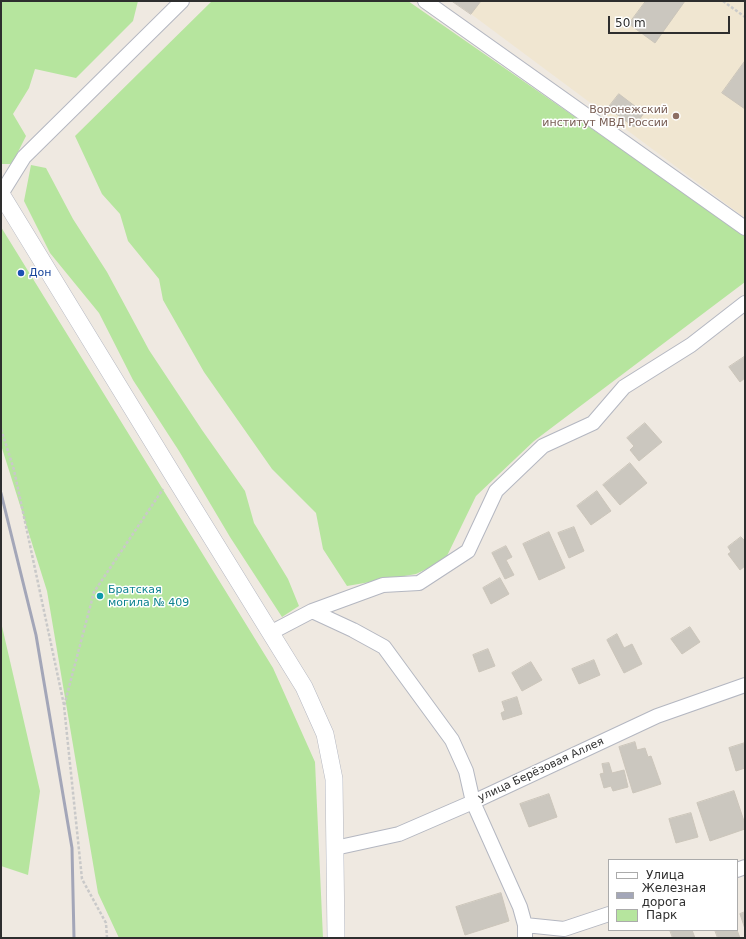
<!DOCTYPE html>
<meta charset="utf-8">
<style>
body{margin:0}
#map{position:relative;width:746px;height:939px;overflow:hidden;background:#efe9e1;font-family:"DejaVu Sans",sans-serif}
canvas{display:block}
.frame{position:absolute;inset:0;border:2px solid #2e2e2e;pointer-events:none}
.legend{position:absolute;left:608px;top:859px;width:130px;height:72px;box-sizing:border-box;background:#fff;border:1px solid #ababab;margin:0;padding:5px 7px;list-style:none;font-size:12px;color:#2e2e2e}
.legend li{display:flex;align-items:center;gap:8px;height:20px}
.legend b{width:20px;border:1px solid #ababab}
.scale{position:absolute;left:608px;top:16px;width:122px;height:18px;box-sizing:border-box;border:2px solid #2e2e2e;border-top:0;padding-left:5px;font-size:12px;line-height:14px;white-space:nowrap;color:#2e2e2e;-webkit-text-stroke:3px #fff;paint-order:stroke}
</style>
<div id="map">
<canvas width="746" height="939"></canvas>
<div class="frame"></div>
<ul class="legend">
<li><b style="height:5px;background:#fff"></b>Улица</li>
<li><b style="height:5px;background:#a3a6b8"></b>Железная дорога</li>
<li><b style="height:11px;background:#b6e59e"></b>Парк</li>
</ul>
<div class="scale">50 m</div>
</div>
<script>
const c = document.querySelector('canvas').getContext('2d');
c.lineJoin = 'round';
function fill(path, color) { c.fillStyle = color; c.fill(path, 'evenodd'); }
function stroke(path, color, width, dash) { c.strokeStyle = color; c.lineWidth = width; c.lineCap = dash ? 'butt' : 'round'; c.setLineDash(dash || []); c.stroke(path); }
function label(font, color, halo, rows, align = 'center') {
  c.font = font + ' "DejaVu Sans",sans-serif'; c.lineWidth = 3; c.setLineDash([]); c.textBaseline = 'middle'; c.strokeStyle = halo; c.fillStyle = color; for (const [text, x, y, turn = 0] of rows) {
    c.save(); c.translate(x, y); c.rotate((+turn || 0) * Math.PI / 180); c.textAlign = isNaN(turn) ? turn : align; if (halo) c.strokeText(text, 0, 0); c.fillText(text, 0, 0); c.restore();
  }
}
fill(new Path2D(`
 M452 1H745V218L471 14Z`), '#f0e6d1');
fill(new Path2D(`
 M1 1H138L133 21 76 78 35 69 29 88 13 114 26 136 12 164H1Z
 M212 1H408L745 235V282L534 441 476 496 445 560 416 574 347 586 323 549 316 513 272 469 204 372 163 300 159 279 128 241 120 214 102 194 75 136Z
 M31 165 46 168 73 219 107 272 149 350 202 430 245 491 254 523 288 579 299 606 282 617 230 537 179 451 133 380 99 313 50 253 24 201Z
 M1 227 273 668 315 762 323 938H119L98 893 47 591 1 445Z
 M1 622 40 791 28 875 1 866Z`), '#b6e59e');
const building = new Path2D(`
 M452 1H481L471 14Z
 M646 1H685L655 43 629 24Z
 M745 61V109L722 93Z
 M619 94 644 113 634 127 608 108Z
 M744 357 745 378 740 382 729 367Z
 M645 423 662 442 639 461 630 450 634 446 627 438Z
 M630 463 647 483 620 505 603 485Z
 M597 491 611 511 591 525 577 506Z
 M574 527 584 551 569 558 558 533Z
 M549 532 565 568 539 580 523 544Z
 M741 537 745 541V566L740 570 728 554 731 552 728 547Z
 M506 546 512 557 506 560 514 575 505 579 492 553Z
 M500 578 509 594 491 604 483 588Z
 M690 627 700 642 682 654 671 639Z
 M617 634 624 648 632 644 642 664 624 673 607 640Z
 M488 649 495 666 479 672 473 655Z
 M594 660 600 675 579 684 572 669Z
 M531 662 542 680 522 691 512 673Z
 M517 697 522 714 503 720 501 713 505 711 502 702Z
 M635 742 637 750 645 748 648 757 651 756 661 784 633 793 619 747Z
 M745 743V768L736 771 729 748Z
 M609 763 612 773 624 770 628 787 613 791 611 786 604 788 600 774 604 773 602 764Z
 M734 791 745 824V829L710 841 697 803Z
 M549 794 557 817 529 827 520 804Z
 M691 813 698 837 676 843 669 819Z
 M501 893 509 921 465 935 456 907Z
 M745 912V929L740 914Z
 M670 930H692L695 938H673Z
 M715 930H737L740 938H718Z`);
fill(building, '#cbc7bf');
stroke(building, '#cbc5ba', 1);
const minor = new Path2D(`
 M425 1 745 228
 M1 194 24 157 182 1
 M312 611 383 585 419 583 468 551 496 491 543 446 593 423 624 387 691 345 745 303
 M270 633 312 611 353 630 384 647 452 740 466 771 473 802 520 907 525 925V938
 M335 848 399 834 473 802 657 716 745 685
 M737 870 745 867
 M525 925 564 929 609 914`);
const tertiary = new Path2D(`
 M1 194 173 475 304 687 325 734 334 779 336 938`);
stroke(minor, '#b4b7c1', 16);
stroke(tertiary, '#b4b7c1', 18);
stroke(new Path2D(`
 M723 1 745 17
 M1 429 14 470 64 705
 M107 938 106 923 82 879 64 706 94 592 163 489`), '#c9c9c9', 2.5, [3, 2]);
stroke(minor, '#fff', 14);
stroke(tertiary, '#fff', 17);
stroke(new Path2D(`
 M1 493 36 635 72 848 74 938`), '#a3a6b8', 3);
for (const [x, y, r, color] of [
 [676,116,4,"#8d6e63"],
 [21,273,4,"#1a4fb4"],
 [100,596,4,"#0f9aa8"]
]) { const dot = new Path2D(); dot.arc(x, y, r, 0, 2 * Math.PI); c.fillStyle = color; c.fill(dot); stroke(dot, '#fff', 1.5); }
label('11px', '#785e54', '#fff', [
 ["Воронежский",668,110],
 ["институт МВД России",668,123]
], 'right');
label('11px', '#164399', '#fff', [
 ["Дон",29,273]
], 'left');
label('11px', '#0d838f', '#fff', [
 ["Братская",108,590],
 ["могила № 409",108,603]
], 'left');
label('11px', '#2e2e2e', '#fff', [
 ["улица Берёзовая Аллея",541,770,-25]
]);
</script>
